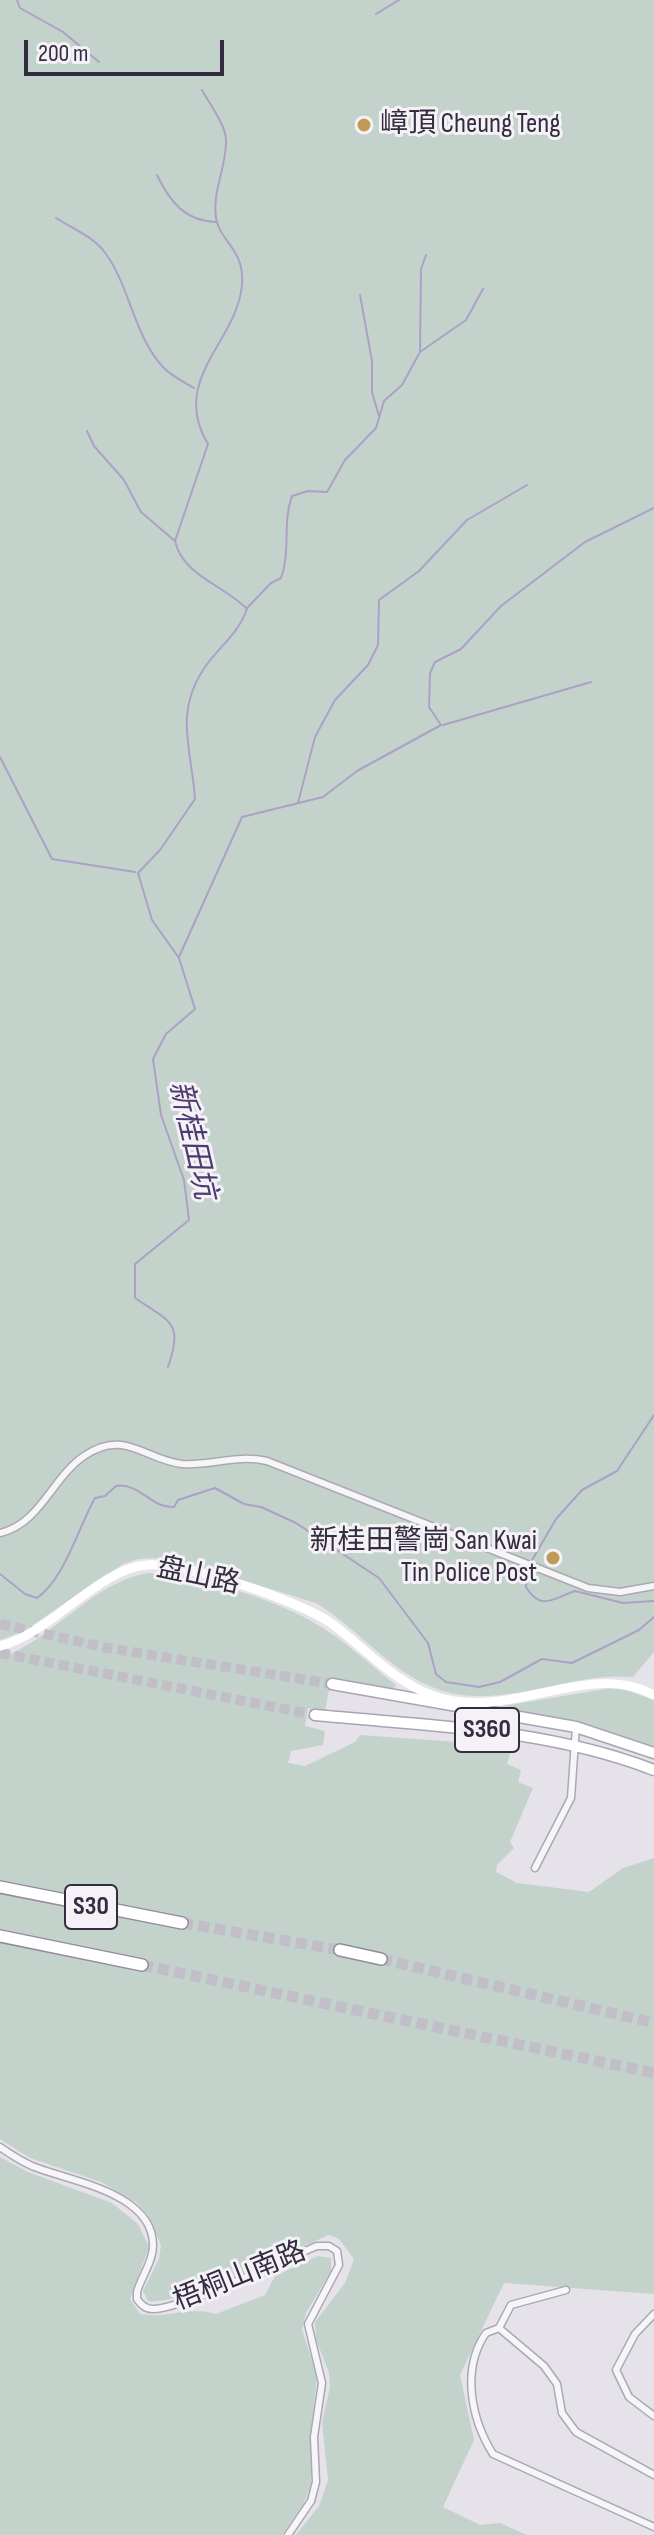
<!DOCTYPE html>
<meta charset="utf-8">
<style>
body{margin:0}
#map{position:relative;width:654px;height:2535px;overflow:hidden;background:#e5e2e9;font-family:"Sofia Sans Condensed",sans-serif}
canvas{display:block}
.scale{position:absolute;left:24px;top:40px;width:200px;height:36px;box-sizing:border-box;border:4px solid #342c3f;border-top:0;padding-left:10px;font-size:24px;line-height:28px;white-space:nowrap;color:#342c3f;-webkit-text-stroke:6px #f4f2f7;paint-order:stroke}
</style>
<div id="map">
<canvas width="654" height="2535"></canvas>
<div class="scale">200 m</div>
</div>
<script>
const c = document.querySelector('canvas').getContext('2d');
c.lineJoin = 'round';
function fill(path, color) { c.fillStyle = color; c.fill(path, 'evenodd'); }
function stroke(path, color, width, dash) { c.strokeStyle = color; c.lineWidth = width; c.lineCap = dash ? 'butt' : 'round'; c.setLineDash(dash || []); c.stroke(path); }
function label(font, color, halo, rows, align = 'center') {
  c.font = font + ' "Sofia Sans Condensed","Noto Sans SC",sans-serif'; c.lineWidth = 6; c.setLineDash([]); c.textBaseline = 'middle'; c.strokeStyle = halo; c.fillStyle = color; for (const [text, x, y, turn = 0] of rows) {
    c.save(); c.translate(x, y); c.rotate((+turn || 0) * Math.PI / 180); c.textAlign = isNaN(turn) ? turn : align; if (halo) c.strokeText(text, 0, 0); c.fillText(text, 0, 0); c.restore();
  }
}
fill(new Path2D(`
 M0 0H654V1652L633 1677C562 1671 492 1718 423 1683 383 1663 354 1626 316 1603L187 1563 154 1558 138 1559 123 1564 24 1631 0 1640V1576L10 1582 0 1574Z
 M148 1573C198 1576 269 1597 313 1622 343 1639 369 1664 396 1685L386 1699 329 1690 325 1711 308 1708 305 1726 325 1731 323 1745 291 1751 288 1763 305 1766 355 1742 360 1735 512 1746 507 1764 521 1770 518 1782 533 1788 510 1842 514 1848 497 1865 496 1872 517 1883 589 1892 623 1868 654 1858V2294L504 2283 460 2375 474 2440 443 2507 480 2525 500 2523 527 2535H296L319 2506 328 2480 322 2423 330 2387 329 2373 316 2339 315 2322 345 2283 354 2259 339 2239 329 2235C296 2249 176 2307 148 2301L143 2291 159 2259 161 2245 148 2215 137 2203 101 2182 30 2158 0 2139V1658C53 1640 92 1582 148 1573Z
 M617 1687 654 1700V1750L582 1724 492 1708Z
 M0 2157 28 2172 112 2203 138 2224 149 2247 130 2299 140 2314C166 2319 192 2305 216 2314L265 2295 275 2276 318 2256 331 2258V2271L306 2313 302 2330 317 2376 311 2435V2484L303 2505 282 2535H0Z`), '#c4d2cc');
stroke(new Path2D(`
 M17 0 20 8 63 32 99 62
 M376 14 399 0
 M157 175C170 202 185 221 216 222
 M56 218C72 228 91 236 103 250 130 284 133 335 163 367 171 376 184 382 194 388
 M360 295 372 361V392L379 416
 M420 352 421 269 426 255
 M87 431 94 446 124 480 141 512 175 541
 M247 608 271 583 281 578C291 552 282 523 292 496L308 491 327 492 345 460 376 428 384 401 402 385 420 352 466 320 483 289
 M443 725 591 682
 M0 757 52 859 135 872
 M298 803 315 737 335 700 368 665 378 645 379 600 419 571 467 520 527 485
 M179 957 242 817 323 797 357 771 441 725 429 707 430 673 435 662 461 649 501 606 585 542 654 508
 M168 1367C184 1322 170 1322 135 1298V1264L189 1220 184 1180 161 1115 153 1059 166 1034 195 1009 179 958 152 920 138 873 160 850 195 799C192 751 174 714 203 670 217 648 238 635 247 609 224 585 183 576 175 541L208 444C169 380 237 342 242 285 245 249 220 242 216 218 212 191 227 166 226 139 225 124 209 103 202 90
 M531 1562 556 1519 582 1490 617 1471 654 1415
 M528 1568 526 1587C541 1612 554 1598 575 1591L623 1603 654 1601
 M0 1574 25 1594 37 1598C65 1578 78 1528 95 1498L105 1496 116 1486C139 1482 152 1509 174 1507L178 1500 215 1488 244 1504 261 1507 296 1523 379 1578 428 1643 436 1674 446 1682 479 1687 500 1682 542 1659 572 1663 639 1630 654 1617`), '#aca1c5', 2);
stroke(new Path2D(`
 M0 1624 108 1648 332 1684
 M0 1653 315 1715`), '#c2bec7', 10, [10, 5]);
stroke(new Path2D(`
 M182 1923 340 1950
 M381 1959 654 2023
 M142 1965 654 2073`), '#c2bec7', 11, [11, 5.5]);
const street = new Path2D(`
 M0 1533C40 1524 52 1478 84 1456 124 1428 145 1460 182 1464 211 1466 237 1454 267 1461L588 1588 620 1592 654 1586
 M535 1868 571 1798 576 1727
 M0 2147C10 2154 21 2161 32 2166 68 2181 154 2192 153 2246 153 2262 141 2277 137 2292V2299C141 2305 145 2309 152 2309 177 2311 287 2258 317 2246H329L337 2251 339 2265 308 2324 322 2383 314 2437 316 2482 311 2501 288 2535
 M654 2314 635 2334 616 2370 629 2397 654 2416
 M499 2328 511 2305 566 2290
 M654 2475 576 2432 562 2413 557 2384 544 2366 499 2328 486 2333C461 2369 471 2419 493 2454L654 2527`);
const primary = new Path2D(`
 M332 1684 576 1727 654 1753
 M315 1715C430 1726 545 1728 654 1770`);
const highway = new Path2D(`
 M0 1887 182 1923
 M0 1936 142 1965
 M340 1950 381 1959`);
stroke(street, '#aca8b3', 9);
stroke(primary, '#aaa3b4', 13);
stroke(highway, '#938b9e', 14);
stroke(street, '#f6f5f8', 6);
stroke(new Path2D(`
 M0 1646C50 1634 99 1568 147 1565 184 1562 300 1601 331 1623 365 1648 394 1682 434 1696 510 1722 587 1659 654 1695`), '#fff', 9);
stroke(primary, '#fff', 10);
stroke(highway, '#fff', 11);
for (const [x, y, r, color] of [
 [364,125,8,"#c19a55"],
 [553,1558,8,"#c19a55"]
]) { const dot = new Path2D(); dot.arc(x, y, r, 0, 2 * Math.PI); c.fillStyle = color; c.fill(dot); stroke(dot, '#f4f2f7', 3); }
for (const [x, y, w] of [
 [487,1730,64],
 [91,1907,52]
]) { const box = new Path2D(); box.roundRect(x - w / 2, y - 22, w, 44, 6); c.fillStyle = '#f4f2f7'; c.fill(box); stroke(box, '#342c3f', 2); }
label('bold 26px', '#342c3f', null, [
 ["S360",487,1730],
 ["S30",91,1907]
]);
label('28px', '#342c3f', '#f4f2f7', [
 ["嶂頂 Cheung Teng",380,125],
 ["新桂田警崗 San Kwai",537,1542,"right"],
 ["Tin Police Post",537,1574,"right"]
], 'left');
label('28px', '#342c3f', '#f4f2f7', [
 ["盘山路",198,1577,12],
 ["梧桐山南路",240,2277,-22]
]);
label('italic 30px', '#4d3a6f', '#f4f2f7', [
 ["新桂田坑",191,1140,77]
]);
</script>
